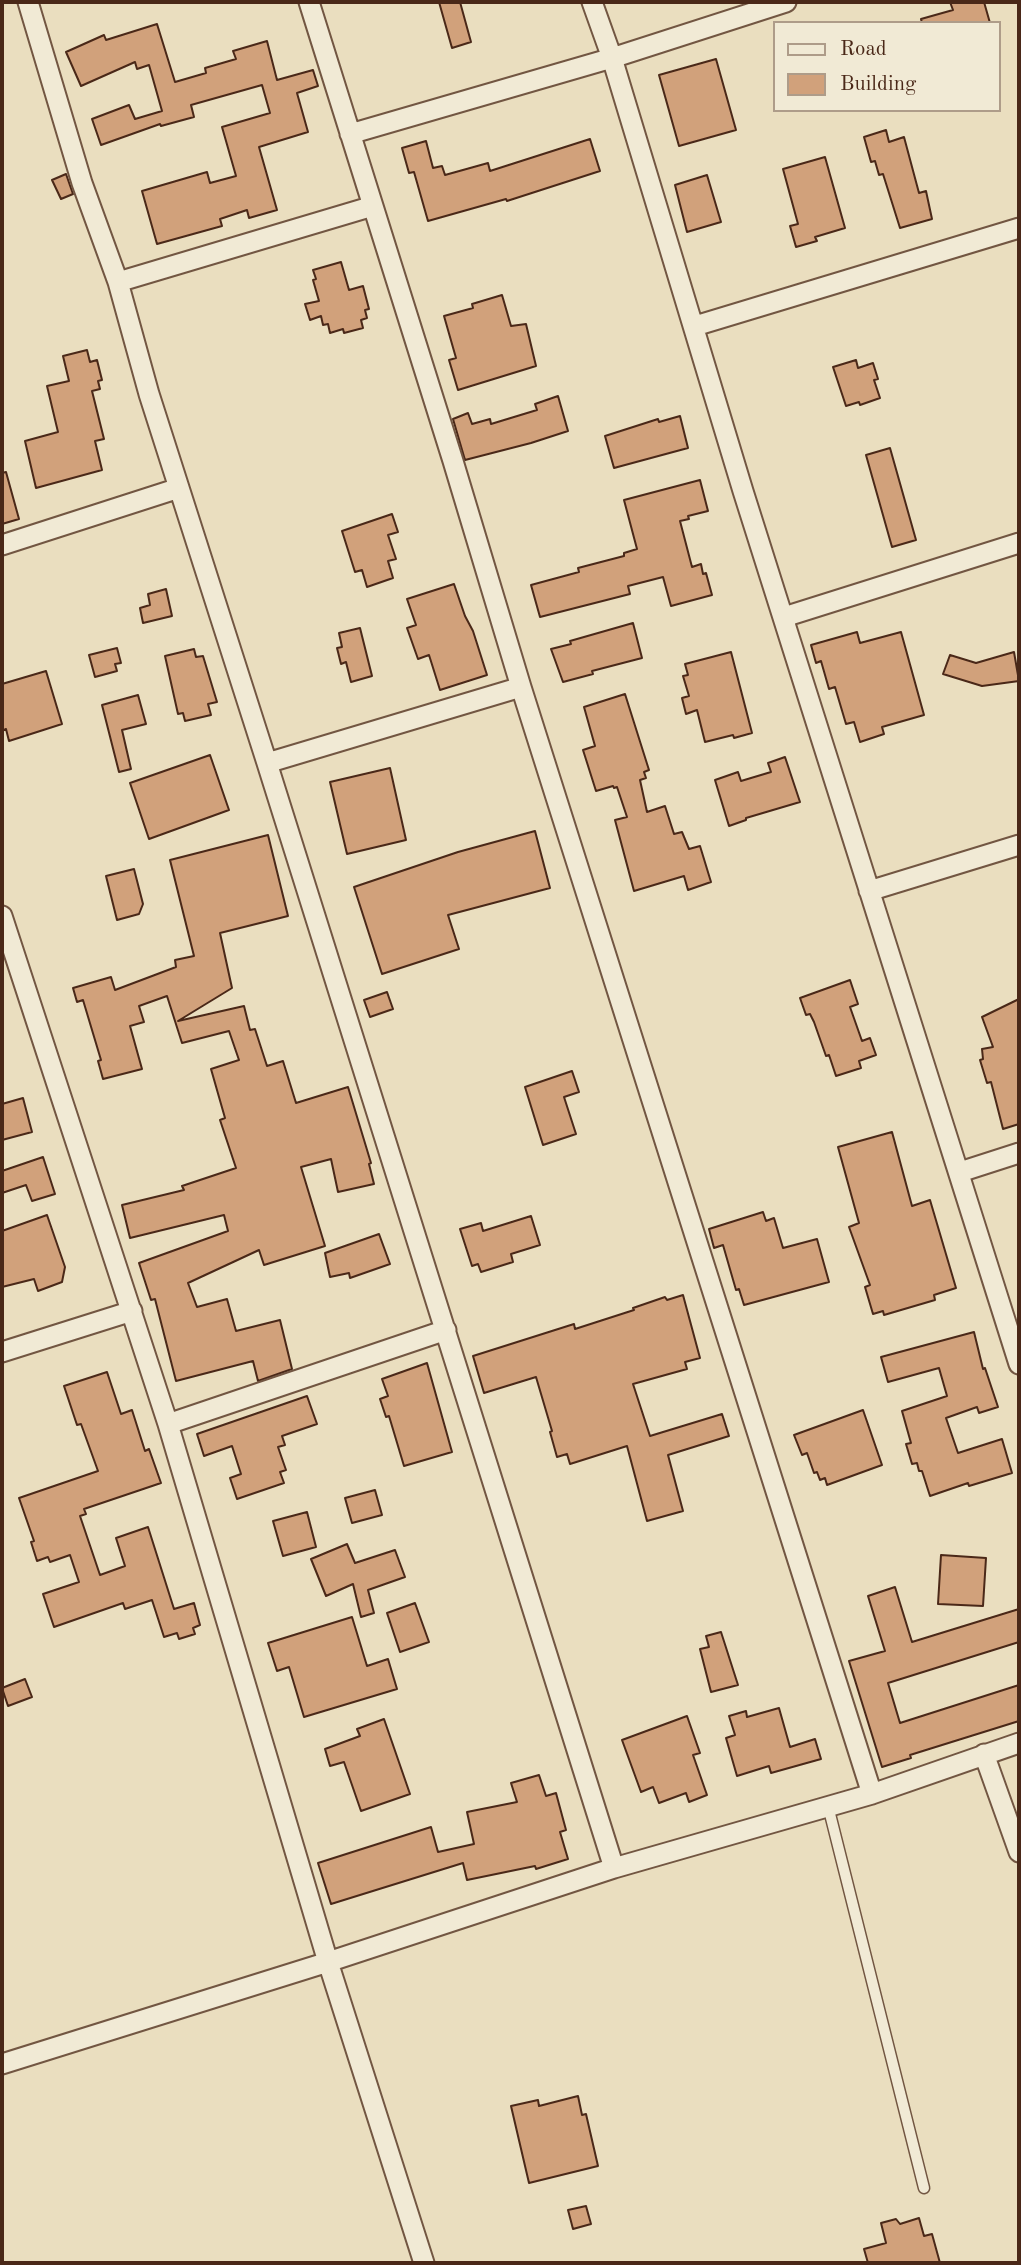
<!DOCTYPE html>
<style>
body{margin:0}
#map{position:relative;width:1021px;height:2265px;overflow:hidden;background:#eadebf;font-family:"Old Standard TT",serif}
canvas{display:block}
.frame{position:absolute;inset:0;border:4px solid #4a2818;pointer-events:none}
.legend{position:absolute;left:773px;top:21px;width:228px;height:91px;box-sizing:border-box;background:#f1ead5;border:2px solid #ae9c89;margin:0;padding:9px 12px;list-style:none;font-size:21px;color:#4a2818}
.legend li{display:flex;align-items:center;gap:14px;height:35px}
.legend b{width:35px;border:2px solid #ae9c89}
</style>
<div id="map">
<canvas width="1021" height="2265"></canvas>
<div class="frame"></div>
<ul class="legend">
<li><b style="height:9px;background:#f1ead5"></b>Road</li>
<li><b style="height:19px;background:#d1a17b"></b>Building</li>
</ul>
</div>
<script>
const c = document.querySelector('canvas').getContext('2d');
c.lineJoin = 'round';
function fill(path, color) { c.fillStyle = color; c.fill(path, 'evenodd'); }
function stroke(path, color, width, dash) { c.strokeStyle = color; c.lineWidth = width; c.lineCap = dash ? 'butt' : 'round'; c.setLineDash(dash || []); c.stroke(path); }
const building = new Path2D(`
 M439 2H460L471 42 452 48Z
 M950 2H984L990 23H922L921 19 953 10Z
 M157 24 175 82 206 73 205 68 236 59 233 51 267 41 277 80 313 70 318 86 297 93 308 132 259 147 277 210 249 218 247 210 220 219 222 226 157 244 142 191 207 172 210 183 236 176 222 127 270 113 262 85 191 105 194 117 161 126 160 124 101 145 92 119 129 105 135 119 162 111 149 65 137 69 135 62 81 86 66 52 104 35 106 40Z
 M716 59 736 130 679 146 659 75Z
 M886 130 889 142 904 137 919 193 926 191 932 219 900 228 883 174 879 175 875 161 871 162 864 137Z
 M590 139 600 171 507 201 506 199 428 221 414 172 409 173 402 148 426 141 433 168 442 166 445 175 488 163 490 171Z
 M825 157 845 228 815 237 817 241 796 247 790 226 798 224 783 169Z
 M66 174 73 194 61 199 52 180Z
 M707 175 721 222 687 232 675 185Z
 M341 262 349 290 363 286 369 309 365 310 367 318 361 320 363 328 344 333 343 329 330 333 328 324 323 325 321 316 310 320 305 304 319 301 313 280 316 279 313 270Z
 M502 295 511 326 526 324 536 366 458 390 449 360 456 358 444 316 473 308 472 304Z
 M87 350 90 362 97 360 102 380 98 381 100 389 92 391 104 439 95 441 102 470 36 488 25 441 58 432 47 386 69 381 63 356Z
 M856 360 858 368 873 363 878 379 874 380 880 398 860 405 859 402 846 406 833 367Z
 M558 396 568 431 531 443 465 460 453 419 468 413 472 424 490 419 491 424 537 410 535 404Z
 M680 416 688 448 614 468 605 436 658 419 659 422Z
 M890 448 916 540 892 547 866 455Z
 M6 472 19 519 2 524V473Z
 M700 480 708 511 688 516 689 519 680 521 692 567 701 564 703 574 706 573 712 595 671 606 663 577 628 586 630 594 540 617 531 585 579 572 578 568 624 556V553L637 549 624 500Z
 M392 514 398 532 388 535 396 559 388 561 393 578 367 587 362 570 355 572 342 531Z
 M454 584 465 616 473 631 487 675 440 690 429 655 418 659 407 628 416 625 407 599Z
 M166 589 172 616 143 623 140 608 150 605 148 594Z
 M633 623 642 658 592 671 593 674 563 682 551 649 571 644 570 641Z
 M360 628 372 676 351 682 346 662 341 664 337 648 342 647 339 633Z
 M857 632 860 643 901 632 924 715 882 727 884 734 860 742 854 722 846 724 835 687 829 689 821 661 816 663 811 645Z
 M117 648 121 663 115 664 117 671 95 677 89 655Z
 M194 649 196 657 203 656 217 702 208 704 211 715 185 721 183 713 178 714 165 656Z
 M731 652 752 733 734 738 733 735 705 742 697 710 686 714 682 698 689 696 683 676 688 675 685 664Z
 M1014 652 1019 681 982 686 943 674 950 655 976 663Z
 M46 671 62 724 9 741 6 729 2 731V684Z
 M625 694 649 770 644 772 646 778 640 780 647 812 665 806 674 834 682 832 689 849 700 846 711 882 688 890 684 876 634 891 615 820 627 817 617 787 614 788 613 786 596 791 583 750 595 746 584 707Z
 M138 695 146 724 122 730 131 769 119 772 102 705Z
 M210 755 229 810 149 839 130 783Z
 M785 757 800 802 746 818V820L729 826 715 780 738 772 741 781 771 772 768 763Z
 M390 768 406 840 347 854 330 782Z
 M535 831 550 888 448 915 459 949 382 974 354 887 458 852Z
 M268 835 288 916 220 933 232 988 178 1021 244 1006 250 1030 255 1029 267 1066 283 1061 296 1103 348 1087 371 1163 369 1164 374 1184 338 1192 331 1159 301 1167 325 1246 264 1265 259 1250 188 1283 197 1307 227 1299 236 1331 280 1320 292 1369 258 1381 253 1361 176 1381 155 1299 151 1300 139 1263 228 1231 224 1215 130 1238 122 1205 184 1190 182 1186 236 1168 220 1120 225 1118 211 1069 239 1060 229 1031 182 1043 167 996 139 1006 144 1022 130 1026 142 1069 103 1079 98 1061 101 1060 83 1000 77 1002 73 988 111 977 115 990 176 967 175 960 194 956 170 860Z
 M134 869 143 904 139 914 117 920 106 876Z
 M850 980 858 1004 850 1007 862 1041 870 1038 876 1055 859 1061 861 1068 836 1076 829 1055 826 1056 814 1022 810 1014 806 1015 800 998Z
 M387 992 393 1009 370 1017 364 1000Z
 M1019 999V1124L1003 1129 991 1082 987 1083 980 1060 983 1059 982 1049 993 1047 982 1017Z
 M572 1071 579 1092 564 1097 576 1134 543 1145 525 1087Z
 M23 1098 32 1132 2 1140V1104Z
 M892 1132 912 1206 930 1200 956 1288 934 1295 935 1300 884 1315 883 1311 873 1314 865 1287 870 1285 849 1227 859 1223 838 1147Z
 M43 1157 55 1194 32 1201 26 1185 2 1193V1171Z
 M763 1212 766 1221 774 1218 783 1248 817 1239 829 1282 744 1305 739 1289 736 1290 723 1245 714 1248 709 1229Z
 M47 1215 65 1267 62 1282 38 1291 34 1279 2 1287V1231Z
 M531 1216 540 1245 511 1254 513 1262 481 1272 478 1264 472 1266 460 1229 481 1223 483 1231Z
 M379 1234 390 1264 350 1278 349 1273 330 1277 325 1253Z
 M683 1295 700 1358 685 1362 687 1369 633 1384 650 1436 722 1414 729 1436 668 1455 683 1511 647 1521 627 1446 570 1464 567 1454 557 1457 550 1432 552 1431 536 1377 484 1393 473 1356 574 1324 575 1329 634 1310 633 1308 665 1297 667 1300Z
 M974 1332 983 1369 985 1368 998 1407 979 1413 977 1407 946 1418 958 1453 1002 1439 1012 1473 969 1486 968 1483 930 1496 922 1471H919L917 1463 912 1464 906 1444 911 1443 902 1411 947 1396 939 1368 888 1382 881 1357Z
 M427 1363 452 1452 404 1466 389 1416 386 1417 380 1399 388 1396 382 1379Z
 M107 1372 121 1414 132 1410 145 1451 149 1449 161 1483 84 1509 86 1514 80 1516 100 1575 125 1566 116 1538 148 1527 174 1609 194 1603 200 1625 193 1628 195 1634 179 1639 177 1633 164 1637 152 1600 125 1609 123 1603 54 1627 43 1594 79 1582 70 1555 50 1562 48 1557 37 1561 31 1542 34 1541 19 1498 98 1471 81 1424 77 1425 64 1386Z
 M307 1396 317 1424 282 1436 285 1445 278 1447 286 1470 280 1472 284 1483 237 1499 230 1478 241 1474 232 1446 204 1456 197 1434Z
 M863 1410 882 1465 827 1485 825 1478 820 1480 817 1472 814 1473 807 1453 802 1455 794 1435Z
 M375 1490 382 1515 352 1523 345 1498Z
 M307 1512 316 1547 283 1556 273 1521Z
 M347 1544 355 1563 395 1550 405 1577 368 1590 374 1613 361 1617 353 1584 326 1596 311 1559Z
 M941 1555 986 1558 983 1606 938 1604Z
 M895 1587 912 1642 1019 1609V1642L888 1683 900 1723 1019 1685V1721L910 1755 911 1758 882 1767 849 1661 885 1651 868 1596Z
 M415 1603 429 1642 400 1652 387 1613Z
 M352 1617 367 1666 388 1659 397 1689 304 1717 289 1667 277 1671 268 1643Z
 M721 1632 738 1685 711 1692 700 1649 709 1647 706 1636Z
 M25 1679 32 1697 8 1706 2 1688Z
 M779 1708 790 1747 815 1739 821 1759 771 1773 769 1766 737 1776 726 1738 735 1735 729 1716 746 1711 747 1717Z
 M687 1716 700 1753 693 1755 707 1795 689 1802 686 1793 659 1803 653 1787 641 1792 622 1740Z
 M384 1719 410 1794 361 1811 344 1762 330 1766 325 1749 360 1736 357 1729Z
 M539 1775 546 1796 556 1793 566 1830 560 1832 568 1859 536 1869 535 1866 467 1880 463 1863 331 1904 318 1863 431 1827 438 1852 474 1844 467 1812 517 1802 511 1783Z
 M578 2096 582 2115 586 2114 598 2166 529 2183 511 2106 538 2100 539 2106Z
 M586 2206 591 2224 573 2229 568 2210Z
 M919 2218 924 2236 932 2234 940 2263H868L864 2249 886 2243 881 2223 896 2219 900 2224Z`);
fill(building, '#d1a17b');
stroke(building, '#4a2818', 2);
const lane = new Path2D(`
 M828 1806 924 2188`);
const street = new Path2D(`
 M28 2 82 183 118 282 149 394 267 763 614 1868
 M309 2 453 461 521 687 872 1794
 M592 2 612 58 743 491 1019 1364
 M350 134 612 58 786 2
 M118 282 373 206
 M695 326 1019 228
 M2 545 179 488
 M784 617 1019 543
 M267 763 521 687
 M869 891 1019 845
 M2 916 168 1424 328 1962 424 2263
 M960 1172 1019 1153
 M2 1352 132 1311
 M168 1424 446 1330
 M984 1754 1019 1852
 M2 2064 328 1962 614 1868 872 1794 1019 1743`);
stroke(lane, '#725642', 13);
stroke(street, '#725642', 23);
stroke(lane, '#f1ead5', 10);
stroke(street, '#f1ead5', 19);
</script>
